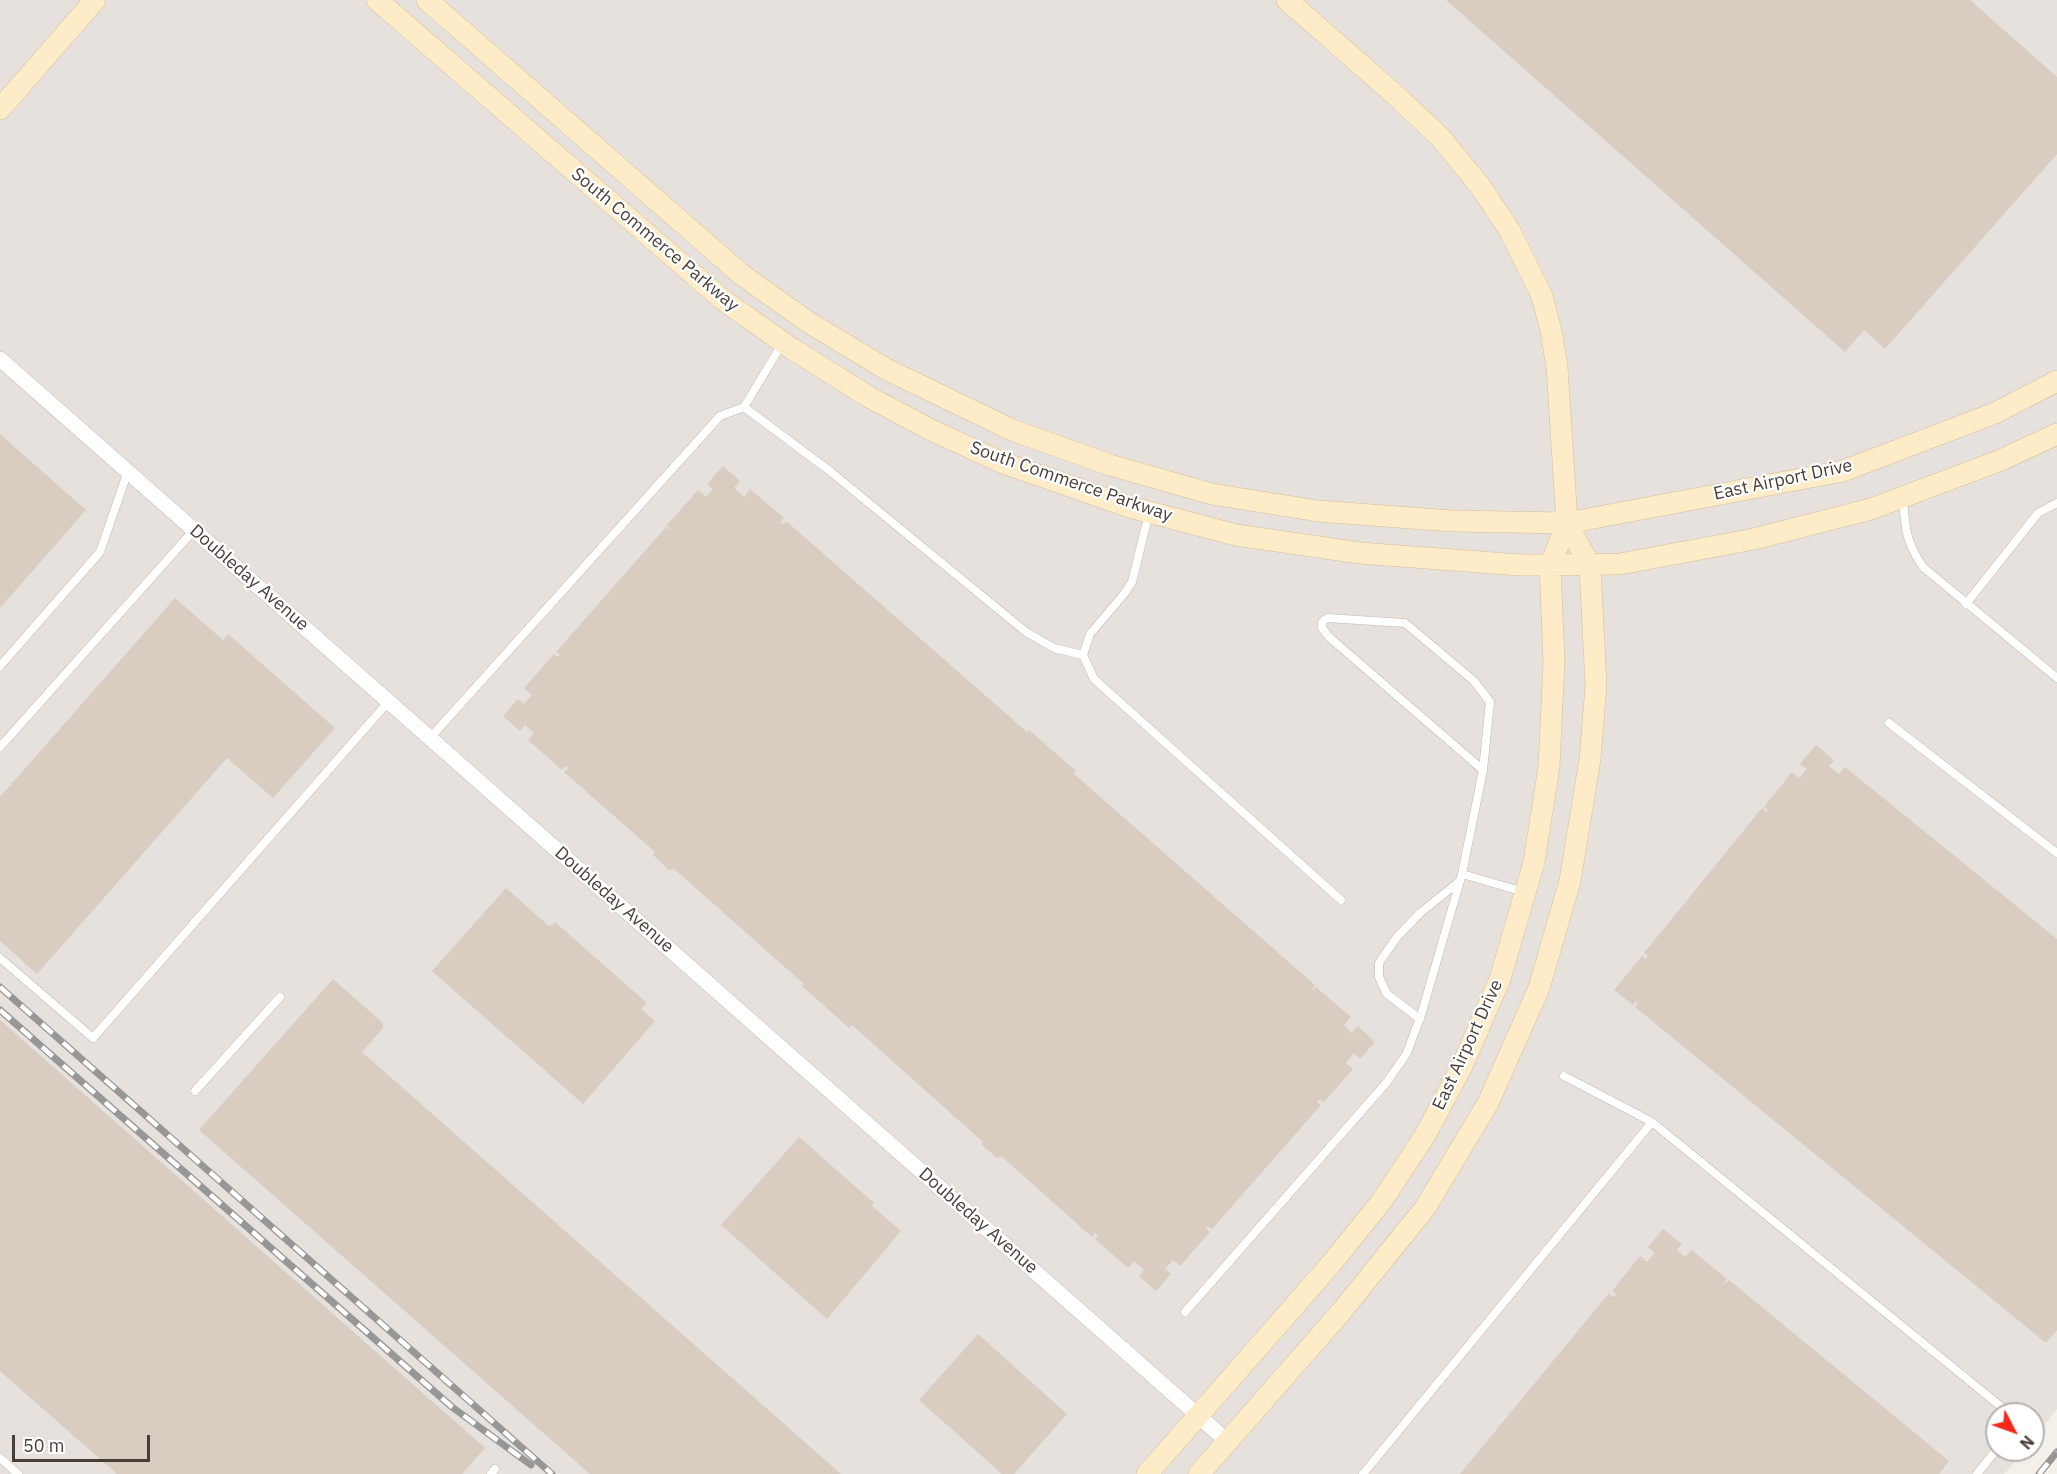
<!DOCTYPE html>
<style>
body{margin:0}
#map{position:relative;width:2057px;height:1474px;overflow:hidden;background:#f4efe8;font-family:"IBM Plex Sans",sans-serif}
canvas{display:block}
.north{position:absolute;left:1985px;top:1402px;width:60px;height:60px;box-sizing:border-box;background:#fff;border:2px solid #b5b2af;border-radius:50%;rotate:131deg;font-size:16px;font-weight:700;line-height:24px;text-align:center;color:#473f37}
.north::after{content:'';display:block;margin:auto;width:21px;height:27px;background:#f62a1c;clip-path:polygon(50% 0,100% 100%,50% 72%,0 100%)}
.scale{position:absolute;left:12px;top:1435px;width:138px;height:27px;box-sizing:border-box;border:3px solid #473f37;border-top:0;padding-left:8px;font-size:18px;line-height:21px;white-space:nowrap;color:#473f37;-webkit-text-stroke:4px #fff;paint-order:stroke}
</style>
<div id="map">
<canvas width="2057" height="1474"></canvas>
<div class="north">N</div>
<div class="scale">50 m</div>
</div>
<script>
const c = document.querySelector('canvas').getContext('2d');
c.lineJoin = 'round';
function fill(path, color) { c.fillStyle = color; c.fill(path, 'evenodd'); }
function stroke(path, color, width, dash) { c.strokeStyle = color; c.lineWidth = width; c.lineCap = dash ? 'butt' : 'round'; c.setLineDash(dash || []); c.stroke(path); }
function label(font, color, halo, rows, align = 'center') {
  c.font = font + ' "IBM Plex Sans",sans-serif'; c.lineWidth = 4.5; c.setLineDash([]); c.textBaseline = 'middle'; c.strokeStyle = halo; c.fillStyle = color; for (const [text, x, y, turn = 0] of rows) {
    c.save(); c.translate(x, y); c.rotate((+turn || 0) * Math.PI / 180); c.textAlign = isNaN(turn) ? turn : align; if (halo) c.strokeText(text, 0, 0); c.fillText(text, 0, 0); c.restore();
  }
}
fill(new Path2D(`
 M0 0H2057V1409L2033 1439V1414H1997V1450H2024L2004 1474H0Z`), '#e6e1dd');
fill(new Path2D(`
 M1446 0H1970L2057 77V154L1885 349 1864 330 1845 352Z
 M0 434 86 510 0 608Z
 M723 466 740 481 734 488 744 497 750 489 784 518 780 522 783 524 786 521 1027 732 1029 730 1076 771 1074 774 1315 985 1312 989 1313 990 1316 987 1351 1017 1344 1025 1352 1033 1358 1026 1375 1042 1360 1059 1354 1053 1346 1063 1353 1069 1323 1103 1320 1099 1317 1102 1321 1105 1212 1229 1208 1226 1206 1229 1210 1232 1180 1266 1173 1260 1165 1269 1171 1274 1156 1291 1139 1276 1144 1270 1134 1261 1128 1268 1095 1239 1098 1235 1095 1233 1092 1237 1001 1156 998 1159 981 1144 983 1142 852 1025 849 1028 802 986 804 984 673 868 670 871 653 855 655 852 564 772 568 768 565 766 562 770 528 740 534 733 525 725 520 731 503 716 518 699 524 704 532 695 524 688 554 654 558 657 560 655 556 652 666 527 669 530 670 529 667 525 698 490 706 497 713 489 707 484Z
 M175 598 223 640 228 634 335 728 273 798 227 758 37 974 0 941V797Z
 M1816 745 1834 760 1829 766 1839 774 1845 767 2057 939V1330L2046 1343 1635 1007 1638 1003 1636 1001 1633 1005 1614 990 1642 956 1646 959 1648 956 1644 953 1762 808 1766 812 1768 810 1764 807 1792 772 1799 778 1807 769 1800 764Z
 M506 888 550 927 555 922 647 1003 641 1009 655 1021 583 1104 432 971Z
 M333 979 383 1023V1028L362 1052 841 1474H590L199 1130Z
 M0 1020 485 1448 462 1474H117L0 1371Z
 M799 1137 874 1203 872 1206 901 1231 827 1319 721 1225Z
 M1663 1229 1682 1244 1677 1250 1685 1257 1692 1250 1727 1279 1724 1283 1725 1284 1729 1280 1949 1461 1939 1474H1460L1609 1293 1613 1297 1616 1294 1612 1291 1640 1256 1647 1262 1655 1253 1648 1247Z
 M978 1334 1067 1414 1014 1474H1002L919 1400Z`), '#d8cdc0');
const lane = new Path2D(`
 M744 407 831 472 1026 632 1054 648 1083 655
 M1903 498C1905 528 1906 542 1923 567L2057 678
 M1149 513 1132 582 1124 594 1090 634 1083 655 1094 679 1341 900
 M1966 604 2038 513 2057 503
 M0 666 100 552 128 471
 M1889 723 2057 853
 M430 738 720 416 744 407 782 344
 M0 747 194 530
 M1462 874 1483 770 1490 702 1474 681 1405 623 1327 618 1322 622V628L1329 637 1483 770
 M0 958 93 1038 389 701
 M1420 1019 1387 994 1379 977V963L1397 937 1420 913 1460 881
 M1564 1076 1652 1122
 M195 1091 280 997
 M1185 1312 1387 1082 1407 1053 1422 1012 1462 874 1524 892
 M0 1458 18 1474
 M491 1474 495 1469
 M1363 1474 1652 1122 2010 1414
 M1977 1474 1997 1449`);
const street = new Path2D(`
 M0 359 1227 1441`);
const secondary = new Path2D(`
 M377 0 723 300 791 348 869 397 931 430 1001 462 1130 507 1236 535 1360 553 1520 565 1620 564 1754 539 1871 509 2001 460 2057 434
 M427 0 742 275 808 322 886 369 1012 430 1110 465 1212 494 1318 511 1452 521 1567 523 1843 471 1995 413 2057 381
 M0 109 95 0
 M1147 1474 1331 1264 1381 1202 1424 1137 1462 1066 1500 979 1534 862 1549 767 1554 661 1550 566 1567 523
 M1199 1474 1341 1312 1425 1208 1488 1103 1539 988 1570 881 1590 759 1596 686 1590 566 1567 523 1557 367 1551 331 1542 296 1510 231 1480 186 1440 137 1393 93 1287 0`);
stroke(lane, '#c2b9ae', 9);
stroke(street, '#c2b9ae', 16);
stroke(secondary, '#d3be99', 22);
stroke(lane, '#fff', 8);
stroke(street, '#fff', 15);
stroke(secondary, '#feecc8', 21);
const rail = new Path2D(`
 M0 987 552 1474
 M0 1010 452 1407 531 1465
 M2039 1474 2057 1452`);
stroke(rail, '#979797', 7);
stroke(rail, '#fff', 4.5, [14]);
label('18px', '#473f37', '#fff', [
 ["South Commerce Parkway",655,240,40],
 ["East Airport Drive",1783,480,-12],
 ["South Commerce Parkway",1071,482,19],
 ["Doubleday Avenue",249,578,41],
 ["Doubleday Avenue",614,900,41],
 ["East Airport Drive",1468,1045,-65],
 ["Doubleday Avenue",978,1221,41]
]);
</script>
